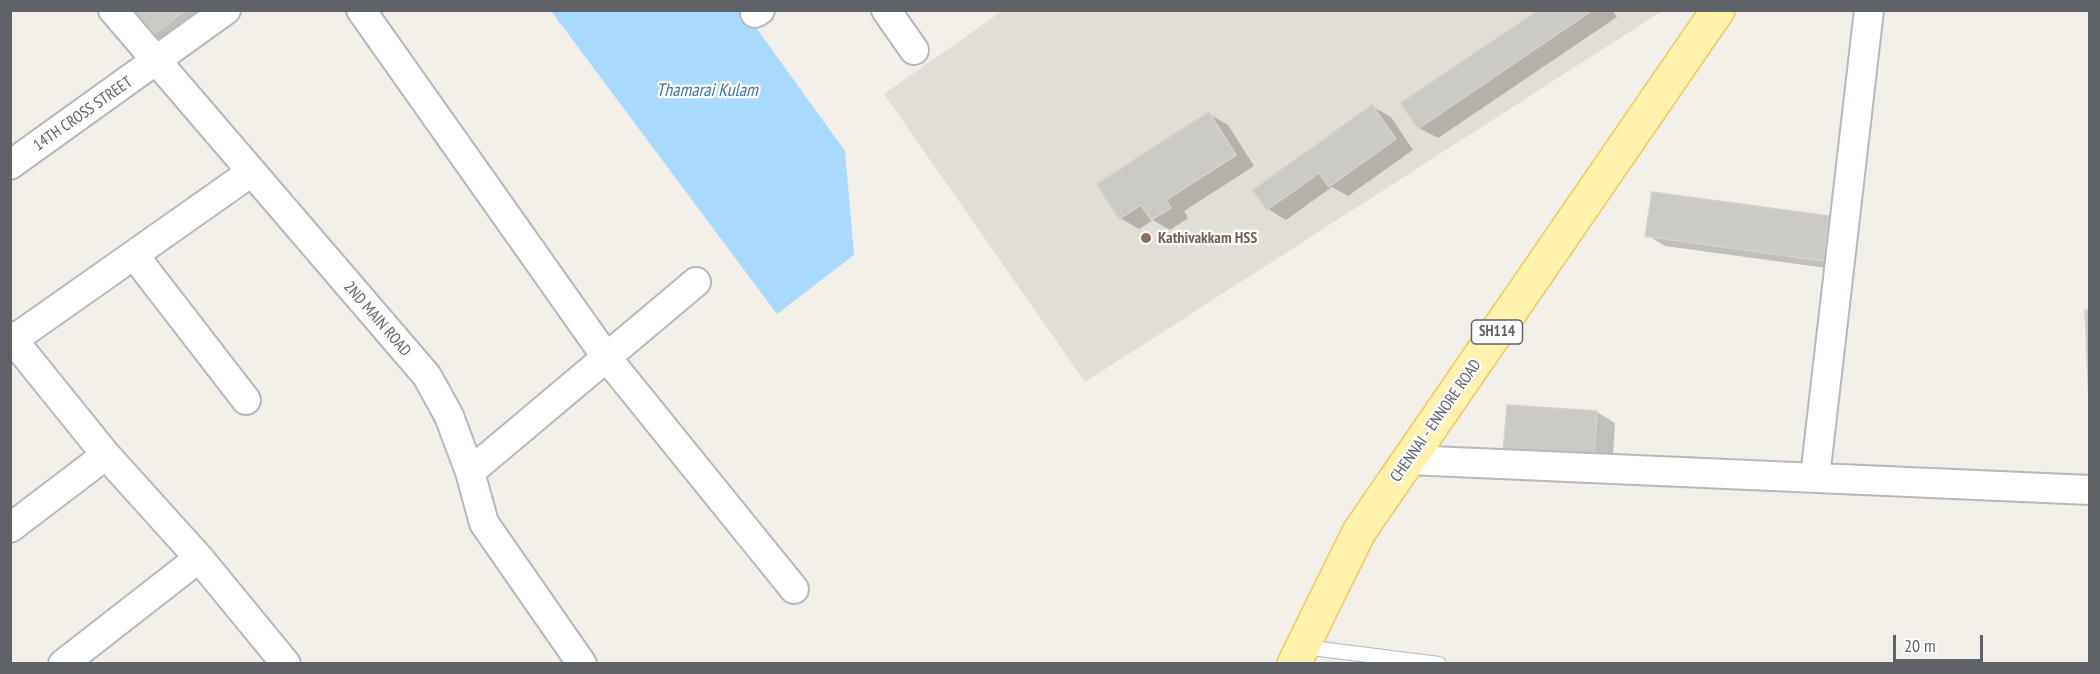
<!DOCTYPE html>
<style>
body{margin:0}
#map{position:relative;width:2100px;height:674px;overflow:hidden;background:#f1efe8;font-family:"PT Sans Narrow",sans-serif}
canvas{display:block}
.frame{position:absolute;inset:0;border:12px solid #5f6368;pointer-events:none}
.scale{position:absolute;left:1893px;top:635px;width:90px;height:27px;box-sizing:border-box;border:3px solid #5f6368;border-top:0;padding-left:8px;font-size:18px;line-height:21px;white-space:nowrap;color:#5f6368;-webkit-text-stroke:4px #fff;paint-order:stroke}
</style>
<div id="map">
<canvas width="2100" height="674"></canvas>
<div class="frame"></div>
<div class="scale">20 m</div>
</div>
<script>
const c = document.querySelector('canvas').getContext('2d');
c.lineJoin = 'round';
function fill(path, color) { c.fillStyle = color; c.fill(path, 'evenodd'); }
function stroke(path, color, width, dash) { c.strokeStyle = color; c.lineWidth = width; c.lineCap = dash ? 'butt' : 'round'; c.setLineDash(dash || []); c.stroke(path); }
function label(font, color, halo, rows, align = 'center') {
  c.font = font + ' "PT Sans Narrow",sans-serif'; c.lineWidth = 4.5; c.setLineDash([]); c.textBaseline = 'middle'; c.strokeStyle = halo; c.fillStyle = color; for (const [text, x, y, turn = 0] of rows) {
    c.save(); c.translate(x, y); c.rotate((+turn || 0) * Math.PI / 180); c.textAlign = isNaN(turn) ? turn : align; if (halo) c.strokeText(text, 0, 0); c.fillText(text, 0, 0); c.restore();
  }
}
fill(new Path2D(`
 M1002 11H1662L1085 382 884 94Z`), '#e1ded6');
fill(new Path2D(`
 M551 11H744L845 151 854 255 777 314Z`), '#aadaff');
fill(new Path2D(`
 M130 10H207L162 44 149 37Z
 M1541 10H1612L1617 17 1438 138 1419 128Z
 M1373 107 1391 117 1413 150 1348 196 1332 187 1286 220 1268 209Z
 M1209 114 1228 125 1254 166 1184 211 1188 218 1170 230 1153 220 1139 229 1120 218Z
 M1829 218 1847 228 1841 270 1665 246 1647 235Z
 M1508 406 1597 412 1615 423 1612 470Z`), '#0003');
const building = new Path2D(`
 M128 10H186L148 38Z
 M1539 10H1593L1418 129 1401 103Z
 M1372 105 1396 139 1329 187 1319 173 1267 210 1253 190Z
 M1209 112 1236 155 1166 200 1171 208 1151 220 1141 205 1119 219 1097 184Z
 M1652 192 1829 216 1823 261 1645 236Z
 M2085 310H2090V427Z
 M1507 405 1597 411 1594 460 1503 454Z`);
fill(building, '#cccac5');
stroke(building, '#d6d1c6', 1.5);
const lane = new Path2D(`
 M1304 647 1439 664`);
const street = new Path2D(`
 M113 10 427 376 449 416 470 472 484 523 582 664
 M361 10 607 358 794 589
 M886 10 914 50
 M755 13 760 10
 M10 165 226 10
 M134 255 246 400
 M10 336 106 455 199 558 286 664
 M10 342 250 173
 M1409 460 2090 490
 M470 472 696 282
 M1815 477 1869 10
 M10 528 106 455
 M63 664 199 558`);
const primary = new Path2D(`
 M1294 664 1359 532 1718 10`);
stroke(lane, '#b5b8bc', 16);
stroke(street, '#b5b8bc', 32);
stroke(primary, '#f2c960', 36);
stroke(lane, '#fff', 14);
stroke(street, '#fff', 28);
stroke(primary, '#fff2af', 33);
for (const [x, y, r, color] of [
 [1146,238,6,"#8d6e63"]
]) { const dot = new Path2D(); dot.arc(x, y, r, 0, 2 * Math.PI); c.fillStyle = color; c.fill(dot); stroke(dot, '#fff', 2); }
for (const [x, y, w] of [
 [1497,332,51]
]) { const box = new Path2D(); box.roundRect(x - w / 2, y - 12, w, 24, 4.5); c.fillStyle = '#fff'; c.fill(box); stroke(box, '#5f6368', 1.5); }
label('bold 15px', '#5f6368', null, [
 ["SH114",1497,332]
]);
label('16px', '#5f6368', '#fff', [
 ["14TH CROSS STREET",83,114,-35],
 ["2ND MAIN ROAD",377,319,49],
 ["CHENNAI - ENNORE ROAD",1436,421,-55]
]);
label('bold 16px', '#785e54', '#fff', [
 ["Kathivakkam HSS",1158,238]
], 'left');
label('italic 18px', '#4174aa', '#fff', [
 ["Thamarai Kulam",707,91]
]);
</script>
